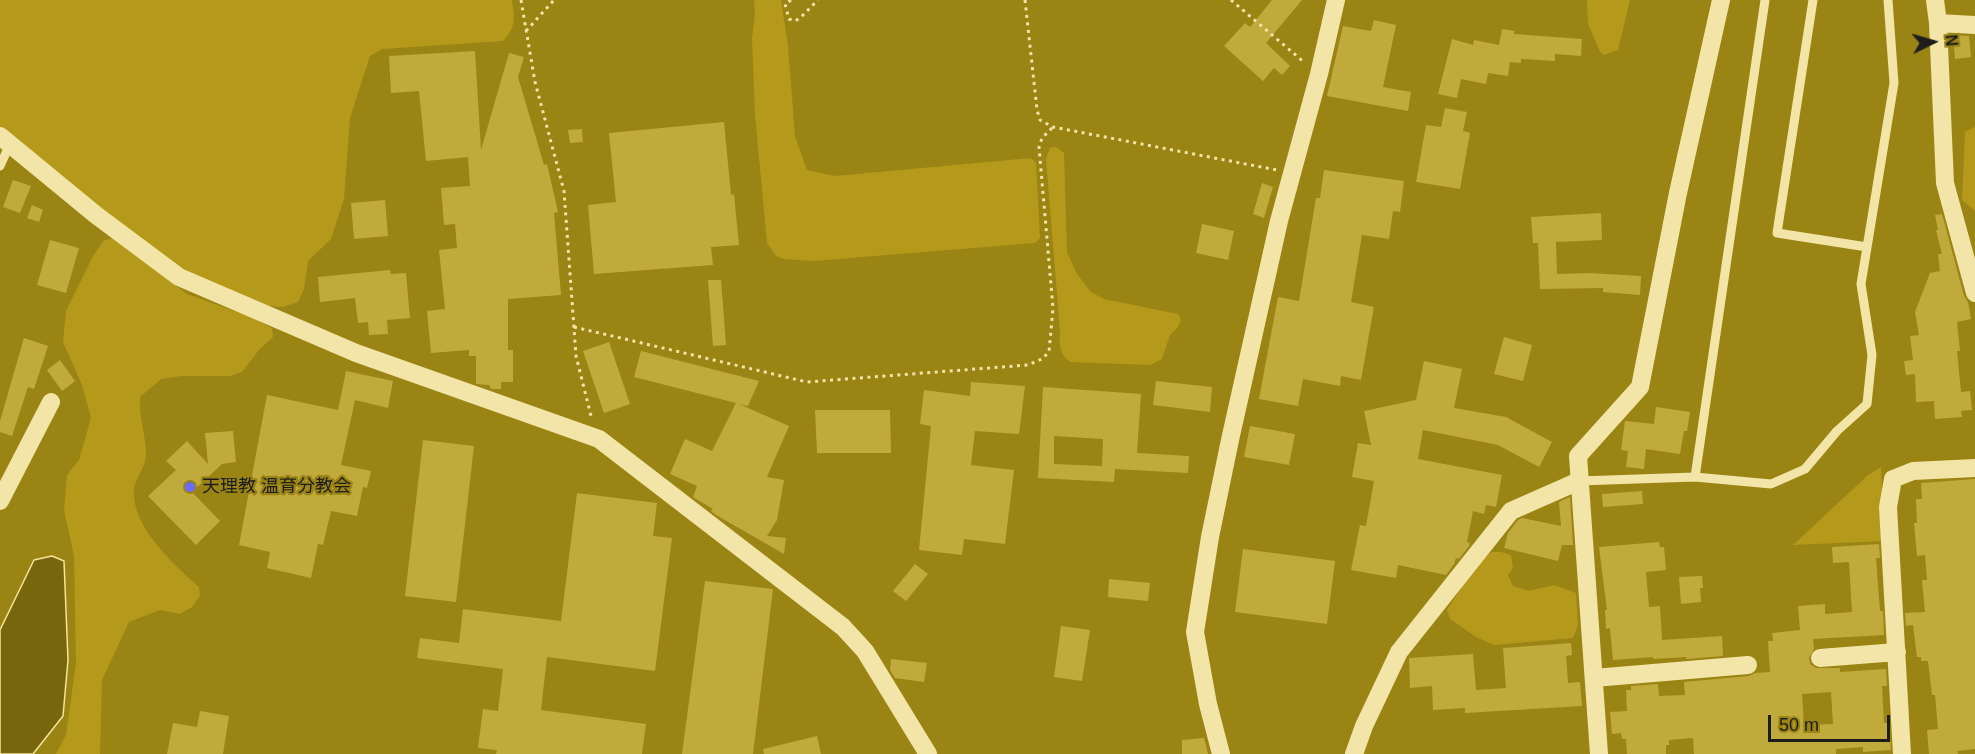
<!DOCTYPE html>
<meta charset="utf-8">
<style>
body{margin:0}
#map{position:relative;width:1975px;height:754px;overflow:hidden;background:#9a8413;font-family:Arial,sans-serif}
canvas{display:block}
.north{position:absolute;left:1903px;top:12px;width:60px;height:60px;-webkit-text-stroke:4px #9a8413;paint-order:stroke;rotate:85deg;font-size:16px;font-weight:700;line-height:24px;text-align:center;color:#1d1d1d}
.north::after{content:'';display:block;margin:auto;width:21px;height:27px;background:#1d1d1d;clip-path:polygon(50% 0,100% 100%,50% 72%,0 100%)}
.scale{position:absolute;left:1768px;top:715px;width:122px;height:27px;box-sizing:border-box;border:3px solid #1d1d1d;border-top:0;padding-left:8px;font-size:18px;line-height:21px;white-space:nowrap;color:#1d1d1d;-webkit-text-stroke:4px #9a8413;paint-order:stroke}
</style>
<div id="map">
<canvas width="1975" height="754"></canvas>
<div class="north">N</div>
<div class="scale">50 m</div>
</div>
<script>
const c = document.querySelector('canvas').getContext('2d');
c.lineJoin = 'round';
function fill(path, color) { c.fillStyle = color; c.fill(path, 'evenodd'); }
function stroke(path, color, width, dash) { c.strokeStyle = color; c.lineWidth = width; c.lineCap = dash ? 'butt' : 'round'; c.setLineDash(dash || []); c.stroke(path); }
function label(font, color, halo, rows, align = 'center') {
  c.font = font + ' Arial,"Noto Sans JP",sans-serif'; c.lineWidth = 4.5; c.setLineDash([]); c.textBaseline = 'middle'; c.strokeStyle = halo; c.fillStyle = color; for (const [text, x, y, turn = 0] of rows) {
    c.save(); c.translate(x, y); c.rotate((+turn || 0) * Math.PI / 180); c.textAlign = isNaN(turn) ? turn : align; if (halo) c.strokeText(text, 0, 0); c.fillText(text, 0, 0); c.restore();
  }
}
fill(new Path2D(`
 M0 0H512C515 19 516 27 503 41L382 49 370 56 350 118 344 199 331 239 308 261 304 289 298 302 282 307 256 305 181 272 0 128Z
 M754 0H781L788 46 795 136 807 170 835 176 1031 158 1036 163 1040 238 1035 243 813 261 785 259 777 257 767 243 755 115 752 39 755 14Z
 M1587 0H1630L1618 50 1604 55 1600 52 1588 24Z
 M1975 127V211L1962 200 1965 132Z
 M1056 147 1064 153 1067 252 1077 274 1091 292 1104 299 1178 314 1181 320 1178 327 1170 335 1162 359 1150 365 1070 362C1059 354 1059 343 1060 331L1046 159 1050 148Z
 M113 238 187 294 251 317 272 328 273 337 259 350 242 372 230 376H182L161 379 140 397C139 418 145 432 146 452 147 467 134 479 134 491 132 527 174 565 199 587L200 596 192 607 180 614 160 610 129 622 102 680 100 754H56L66 735 76 663 74 556 64 510 67 475 79 460 91 418 82 385 63 342 66 311 92 258 103 241Z
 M1881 467 1884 541 1793 545 1868 475Z
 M1492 552H1501L1511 555 1513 568 1508 575 1513 586 1529 591 1554 585 1576 593 1578 625 1573 638 1494 645 1476 637 1450 619 1447 610 1478 562Z`), '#b4991b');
const water = new Path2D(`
 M52 556 64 561 68 660 63 716 33 754H0V630L34 560Z`);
fill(water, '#77660c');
stroke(water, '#f6e499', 1.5);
fill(new Path2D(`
 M1272 0H1302L1266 43 1290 66 1282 75 1274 68 1263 81 1224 46 1245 23 1250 27Z
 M1374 20 1396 25 1383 87 1411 92 1408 111 1327 96 1343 26 1371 31Z
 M1502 29 1514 31V34L1582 39 1581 56 1555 54V61L1521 59V63L1510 62 1508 76 1488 73 1486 84 1461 79 1457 98 1438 94 1452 39 1473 45 1474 40 1499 45Z
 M1953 35 1969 36 1971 57 1955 59Z
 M475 51 481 150 509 53 524 57 518 77 544 165 547 164 558 212 554 213 561 295 508 299V350H513V382H501V389H491L489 385 476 384V356H469V350L431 353 427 311 445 309 439 250 457 248 455 224 444 225 441 188 470 186 468 157 426 161 419 91 391 93 389 56Z
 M1445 108 1467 112 1463 131 1470 133 1460 189 1416 182 1426 125 1441 127Z
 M724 122 731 195 734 194 739 245 711 247 713 265 594 274 588 205 616 202 609 133Z
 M582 129 583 142 570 143 568 130Z
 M1324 170 1404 181 1400 212 1393 211 1389 239 1362 235 1351 302 1374 307 1361 380 1341 376 1340 386 1303 379 1298 406 1259 399 1278 297 1299 301 1316 198H1320Z
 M13 180 31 186 20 213 3 207Z
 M1262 183 1273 187 1264 218 1253 214Z
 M385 200 388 236 354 239 351 203Z
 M32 205 43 210 39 222 27 218Z
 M1601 213 1602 240 1556 242 1557 274 1589 273 1641 276 1640 295 1603 292V288L1540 289 1538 243H1533L1531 217Z
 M1942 214 1964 296 1968 302 1971 319 1957 322 1960 351H1957L1961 392 1970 391 1972 410 1961 411 1962 417 1935 419 1934 401 1916 402 1915 374 1906 375 1904 361 1913 360 1910 336 1919 335 1915 312 1930 273 1940 271 1938 254H1942L1936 230H1938L1935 215Z
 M1202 224 1234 231 1228 260 1196 253Z
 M50 240 79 248 66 293 37 285Z
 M390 270 391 274 406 273 410 318 387 320 388 334 369 335 368 322 358 323 355 298 320 302 318 277Z
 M708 280H721L726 345 713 346Z
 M1504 337 1532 345 1523 381 1494 374Z
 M24 338 48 346 34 389 28 387 12 436 0 432V421Z
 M609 342 630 404 604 413 583 351Z
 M641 351 759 381 748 406 739 404 789 426 767 477 784 480 777 520 767 536 786 538 784 554 716 515 711 511 713 509 693 497 697 486 670 474 685 439 712 451 736 403 634 377Z
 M60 360 75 381 62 391 47 370Z
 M1424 361 1462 369 1454 408 1506 417 1552 442 1539 467 1498 445 1423 430 1418 459 1502 475 1496 507 1486 505 1484 514 1473 511 1467 542 1470 543 1469 546 1459 559 1456 558 1454 564 1446 575 1398 565 1396 578 1351 570 1360 525 1366 526 1374 481 1352 477 1358 443 1371 445 1364 411 1416 400Z
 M346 371 393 381 388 408 355 400 341 465 371 471 367 488 363 487 357 516 331 511 323 545 318 544 311 578 267 568 270 552 239 545 267 395 338 410Z
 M1156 381 1212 387 1210 412 1153 405Z
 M971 382 1025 386 1019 434 975 431 971 465 1014 470 1005 544 964 539 962 555 919 550 931 426 920 424 924 390 970 396Z
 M1043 387 1141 394 1137 453 1189 456 1188 473 1115 469 1114 482 1038 478ZM1054 436 1103 439 1102 466 1054 464Z
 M1656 407 1690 412 1687 431H1684L1680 454 1646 449 1644 469 1626 467 1628 451 1621 450 1625 421 1654 424Z
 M815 410H890L891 453H817Z
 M1250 426 1295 434 1289 465 1244 457Z
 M233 431 236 462 222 464 192 492 220 521 196 545 148 496 176 470 166 461 187 441 208 464 205 433Z
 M423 440 474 446 456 602 405 596Z
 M1975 479V749L1957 751 1958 754H1929L1927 730 1938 729 1935 695H1932L1928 661H1921V657H1917L1913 625 1906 626 1905 613 1925 612 1922 580H1927L1925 555 1917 556 1914 523H1917L1916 499H1922L1921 483Z
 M1642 491 1643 504 1603 507 1602 494Z
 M577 493 657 503 653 536 672 538 655 671 547 657 541 710 646 724 642 754H496L497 750 478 748 483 709 498 711 503 669 417 658 420 638 459 643 463 609 561 621Z
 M1570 497 1573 545H1562L1558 561 1504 548 1508 533 1518 520 1522 518 1561 526 1559 502Z
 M1659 542 1660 547H1664L1666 570 1646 572 1649 607 1660 606 1662 640 1722 636 1723 656 1686 659V657L1653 659V657L1613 660 1610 628 1606 629 1605 610H1607L1599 547Z
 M1879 544 1880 558H1876L1880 611H1883L1884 635 1813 639 1814 649 1809 658 1810 664 1816 668H1840V672L1886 669 1887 686H1882L1884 723H1889L1891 750 1863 752V747L1836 749V754H1694L1693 738 1669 740V745H1666V754H1627L1626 739H1622L1621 733 1612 734 1610 712 1627 711 1626 690H1631V686L1658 684 1659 696 1685 695 1684 682 1749 676 1755 673 1770 672 1768 641H1773L1772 633 1800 630 1798 606 1825 604V614L1852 612 1849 562 1833 563 1832 547ZM1831 692 1833 724 1804 725 1802 694Z
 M1243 549 1335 561 1327 624 1235 612Z
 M915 564 928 574 906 601 893 591Z
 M1702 576 1703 588H1700L1701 602 1681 604 1679 577Z
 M1109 579 1150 583 1148 601 1108 597Z
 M705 581 773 589 753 754H682Z
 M1061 626 1090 630 1082 681 1054 677Z
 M1571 643 1572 655 1566 656 1568 683 1580 682 1582 706 1465 713V708L1433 710 1432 686 1410 688 1409 658 1473 654 1476 690 1506 688 1503 648Z
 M891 659 927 663 924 682 895 678 890 670Z
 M200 711 229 716 223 754H167L173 723 197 727Z
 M817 736 821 754H764L763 749Z
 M1204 738 1208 754H1182V740Z`), '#c1aa3c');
stroke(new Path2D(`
 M521 0 535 82 564 191 576 356 592 420
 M791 0 785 4 789 19 795 21 800 18 818 0
 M1025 0 1037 110 1040 120 1053 127 1277 170
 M1231 0 1305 63
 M526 31 554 0
 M574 327 807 382 1028 365 1042 359 1049 352 1053 308 1039 147 1042 138 1053 127`), '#f3e5a7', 3, [3, 4.5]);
stroke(new Path2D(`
 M1813 0 1777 233 1867 247
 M0 166 10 144
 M1695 477 1765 0
 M1579 481 1695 477 1771 484 1805 469 1837 431 1867 404 1872 355 1861 284 1894 83 1888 0`), '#f3e5a7', 9);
stroke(new Path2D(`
 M1935 0 1938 23 1945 183 1975 293
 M1938 23 1975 25
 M0 136 96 215 179 277 356 353 599 439 843 627 865 651 928 754
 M0 501 51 402
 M1820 658 1897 652
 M1594 678 1748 665
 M1221 754 1208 704 1195 632 1210 537 1230 440 1279 221 1319 74 1336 0
 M1354 754 1364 726 1399 652 1511 511 1579 481
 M1599 754 1578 456 1640 387 1678 193 1721 0
 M1902 754 1888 507 1893 479 1913 471 1975 468`), '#f3e5a7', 18);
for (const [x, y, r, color] of [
 [190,487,6,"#696cff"]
]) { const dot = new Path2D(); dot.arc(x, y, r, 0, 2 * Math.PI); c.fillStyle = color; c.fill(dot); stroke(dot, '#9a8413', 2); }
label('18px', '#1d1d1d', '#9a8413', [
 ["天理教 温育分教会",202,487]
], 'left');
</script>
